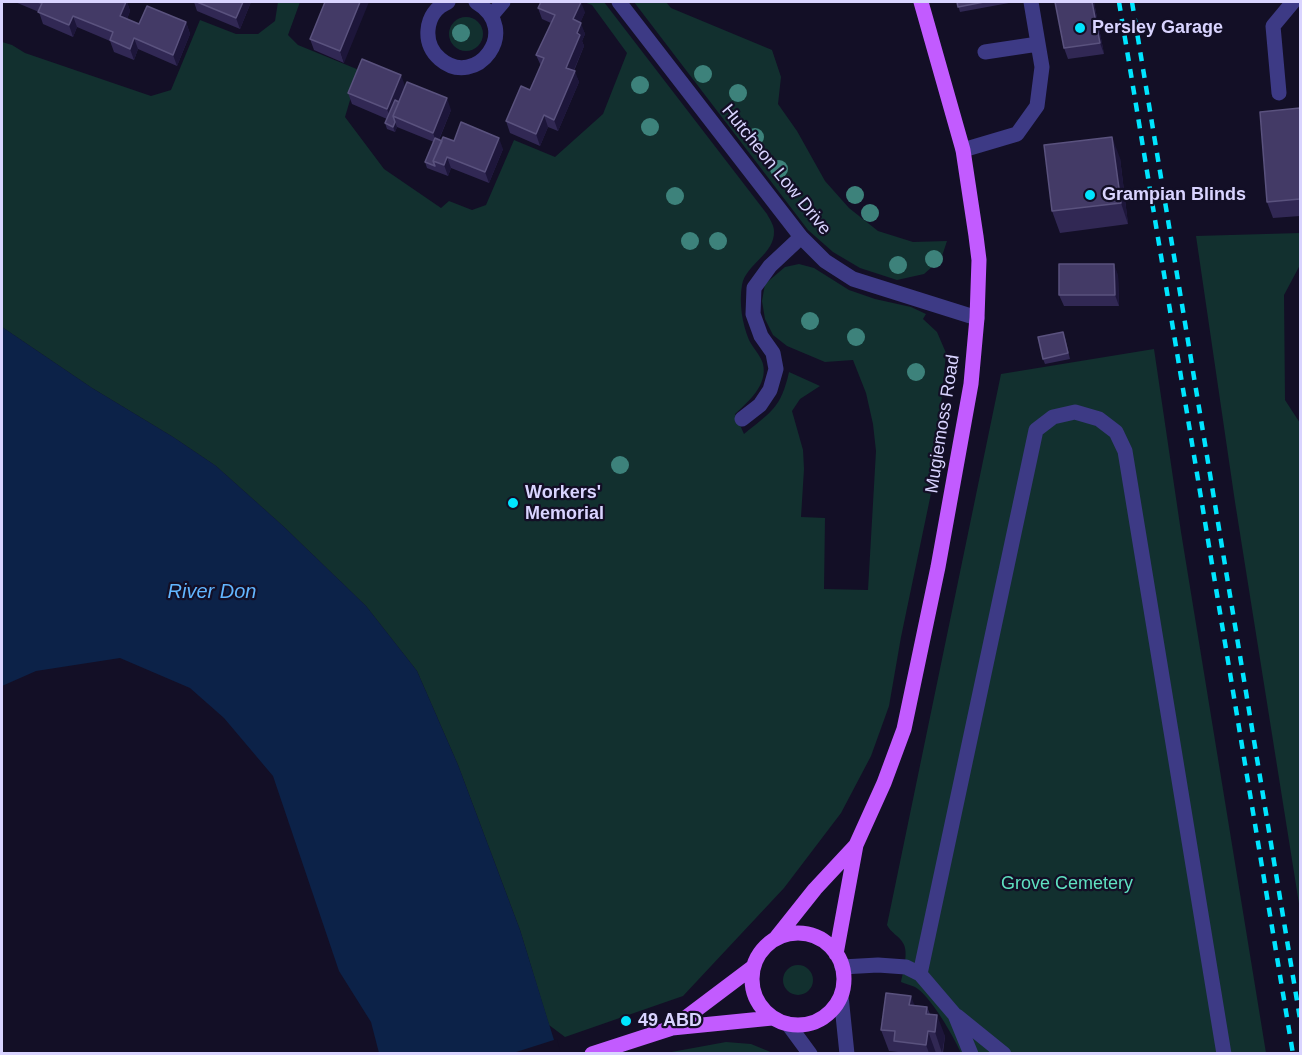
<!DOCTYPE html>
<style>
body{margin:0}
#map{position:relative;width:1302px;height:1055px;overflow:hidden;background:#130f26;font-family:Helvetica,sans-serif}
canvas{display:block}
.frame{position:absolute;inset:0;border:3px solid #d9d4ff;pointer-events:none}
</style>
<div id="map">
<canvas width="1302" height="1055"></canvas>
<div class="frame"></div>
</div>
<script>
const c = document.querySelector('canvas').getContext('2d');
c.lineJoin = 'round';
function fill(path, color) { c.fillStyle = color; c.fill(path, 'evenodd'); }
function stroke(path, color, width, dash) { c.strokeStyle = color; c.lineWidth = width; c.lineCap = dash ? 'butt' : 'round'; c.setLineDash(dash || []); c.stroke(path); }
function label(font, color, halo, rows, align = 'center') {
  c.font = font + ' Helvetica,sans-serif'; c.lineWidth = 4.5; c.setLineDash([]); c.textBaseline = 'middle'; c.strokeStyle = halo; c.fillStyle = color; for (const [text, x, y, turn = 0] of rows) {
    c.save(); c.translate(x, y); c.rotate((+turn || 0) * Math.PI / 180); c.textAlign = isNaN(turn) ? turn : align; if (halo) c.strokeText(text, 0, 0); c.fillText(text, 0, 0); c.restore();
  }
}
fill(new Path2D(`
 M278 2H300L288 35 298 45 359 70 345 117 384 169 441 208 449 201 472 210 486 205 514 140 555 157 603 114 627 53 592 5 584 2H604L767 214C769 218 774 225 774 231 775 254 746 264 742 285 739 303 742 323 749 340 753 348 761 356 763 364 768 385 748 402 735 414L744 434C771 412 781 408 789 372L820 386 800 399 792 411 803 450 804 469 801 517 825 518 824 589 868 590 876 451 873 424 866 393 853 360 825 362 787 346 773 335 765 319 762 301 765 284 785 267 799 264 814 268 849 290 875 299 911 307 926 314 923 319 937 332 946 353 934 479 901 637 889 706 871 756 841 813 784 888 683 996 565 1037 549 1025 520 930 458 765 417 671 366 606 283 526 216 466 173 437 92 388 2 327V42L12 45 25 53 151 96 171 90 200 20 236 34H258L275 21Z
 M634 2H666L671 8 772 50 781 77 778 104 797 131 825 181 849 208 878 231 913 242 947 241 941 259 924 274 897 280 860 268 833 252 808 230Z
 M449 34a17 17 0 1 1 34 0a17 17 0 1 1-34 0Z
 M1300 233V265L1284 295 1285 400 1300 423V910L1235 502 1196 236Z
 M1154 349 1181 532 1266 1053H961C954 1037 930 995 915 987 911 985 905 984 901 982 903 972 909 952 903 943 899 936 891 933 887 925L1001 374Z
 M783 980a15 15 0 1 1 30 0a15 15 0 1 1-30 0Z
 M726 1042 751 1044 773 1053H666Z`), '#12302f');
fill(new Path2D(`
 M2 327 92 388 173 437 216 466 283 526 366 606 417 671 458 765 520 930 558 1053H379L371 1022 339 971 273 776 224 718 190 688 120 658 36 671 2 686Z`), '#0c2248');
fill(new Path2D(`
 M557 1039 561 1054 513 1053Z`), '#130f26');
stroke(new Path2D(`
 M448 2C436 7 429 17 428 30 427 42 432 52 440 59 476 90 523 30 476 2
 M619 2 801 237 825 261 853 279 977 318
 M492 15 503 2
 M985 52 1038 44
 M1279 93 1273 26 1293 2
 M963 150 1017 134 1037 106 1042 67 1031 2
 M742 419 760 405 770 390 776 369 773 353 761 336 753 314 754 288 770 266 801 237
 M842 967 878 965 906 967 920 974 955 1015 971 1054
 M920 974 1036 430 1053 417 1075 412 1099 419 1116 432 1125 451 1224 1054
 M841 996 847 1054
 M957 1016 1004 1054
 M788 1024 810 1054`), '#3d3a85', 15);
stroke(new Path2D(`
 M752 979a46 46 0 1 1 92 0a46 46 0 1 1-92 0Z
 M776 938 815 889 856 845 884 783 904 729 938 567 971 384 977 318 979 260 976 236 963 150 921 2
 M836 954 856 845
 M672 1028 753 967
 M592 1054 672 1028 772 1018`), '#c25bff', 15);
stroke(new Path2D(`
 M1119 2 1293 1054
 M1132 2 1300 1019`), '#00e5ff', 4.5, [9, 8]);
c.fillStyle = '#3d827b';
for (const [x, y] of [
 [461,33],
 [703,74],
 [640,85],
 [738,93],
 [650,127],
 [755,137],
 [779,169],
 [855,195],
 [675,196],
 [870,213],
 [690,241],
 [718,241],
 [934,259],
 [898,265],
 [810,321],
 [856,337],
 [916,372],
 [620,465]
]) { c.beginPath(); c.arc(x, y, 9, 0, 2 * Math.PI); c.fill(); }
fill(new Path2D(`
 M15 2H127L130 11 127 19 139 24 186 22 190 34 177 66 138 49 134 60 114 52 110 41 77 27 73 37 43 24 39 12Z
 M194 2H251L240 29 197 11Z
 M325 2 344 63 314 50 310 39Z
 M957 2H1009V3L960 12Z
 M1055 2H1094L1104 54 1068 59 1064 48Z
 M538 8 585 12 580 23 585 34 582 41 584 46 574 71 579 82 558 131 548 127 540 146 510 133 506 121 530 90 541 66 536 55 551 23 542 19Z
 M405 86 399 102 451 110 439 140 442 141H454L503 149 489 183 451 168 448 176 427 168 425 162 434 142 397 127 395 132 387 129 385 123 387 119 352 104 348 93Z
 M1300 108V216L1273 218 1267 202Z
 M1120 158 1128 224 1060 233 1052 211Z
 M1118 275 1119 306H1064L1059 295Z
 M1065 338 1070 359 1045 364 1043 359Z
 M914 1005 927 1007 930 1014 945 1036 943 1053H899L898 1052 889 1051 881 1030Z`), '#312854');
fill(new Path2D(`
 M126 2H127L130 11 124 27 120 16Z
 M243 2H251L240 29 236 18Z
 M360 2H369L344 63 340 51Z
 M581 2 585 12 577 31 573 19Z
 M1092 2H1094L1104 54 1100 43Z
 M73 16 77 27 73 37 69 25Z
 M186 22 190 34 177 66 173 55Z
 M581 23 585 34 582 41 584 46 570 79 566 68 577 33Z
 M134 38 138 49 134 60 130 49Z
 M575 71 579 82 558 131 554 120Z
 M401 75 405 86 391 120 387 109Z
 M447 98 451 110 437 144 433 133Z
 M544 115 548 127 540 146 536 134Z
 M395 122 397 127 395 132 393 127Z
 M1112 137 1120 158 1128 224 1121 203Z
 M499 138 503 149 489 183 485 172Z
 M447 157 451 168 448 176 444 165Z
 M1114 264 1118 275 1119 306 1115 295Z
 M911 996 919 1017 909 1005Z
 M937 1015 945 1036 942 1053 935 1032Z
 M928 1031 936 1053H929L926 1045Z`), '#1d163a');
const building = new Path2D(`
 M37 2H126L120 16 139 24 147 6 186 22 173 55 134 38 130 49 110 40 113 32 73 16 69 25 38 12 42 3Z
 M197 2H243L236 18Z
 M325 2H360L340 51 310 39Z
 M541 2H581L573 19 581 23 577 33 580 35 566 68 575 71 554 120 544 115 536 134 506 121 521 86 530 90 544 58 536 55 555 15 538 8Z
 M957 2H984L958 7Z
 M1055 2H1092L1100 43 1064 48Z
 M362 59 401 75 387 109 348 93Z
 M407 82 447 98 433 133 393 116Z
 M395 100 399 102 393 116 395 122 393 127 385 123Z
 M1300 108V199L1267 202 1260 112Z
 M461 122 499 138 485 172 447 157 444 165 433 161 443 137 454 141Z
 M1112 137 1121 203 1052 211 1044 145Z
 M435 138 442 141 433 161 435 166 425 162Z
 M1059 264H1114L1115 295H1059Z
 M1063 332 1068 353 1043 359 1038 337Z
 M886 993 911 996 909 1005 927 1007 926 1014 937 1015 935 1032 928 1031 926 1045 894 1041 895 1031 881 1030Z`);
fill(building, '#433a66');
stroke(building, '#5a527e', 1.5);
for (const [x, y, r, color] of [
 [1080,28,6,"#00e5ff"],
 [1090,195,6,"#00e5ff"],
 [513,503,6,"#00e5ff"],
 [626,1021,6,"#00e5ff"]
]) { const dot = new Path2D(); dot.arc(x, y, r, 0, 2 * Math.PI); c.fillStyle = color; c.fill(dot); stroke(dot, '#130f26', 2); }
label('bold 18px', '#d9d4ff', '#130f26', [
 ["Persley Garage",1092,28],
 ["Grampian Blinds",1102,195],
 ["Workers'",525,493],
 ["Memorial",525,514],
 ["49 ABD",638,1021]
], 'left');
label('18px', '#d9d4ff', '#130f26', [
 ["Hutcheon Low Drive",776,170,51],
 ["Mugiemoss Road",943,424,-81]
]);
label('18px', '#5fe0c0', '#130f26', [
 ["Grove Cemetery",1067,884]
]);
label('italic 20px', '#62b6ff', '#130f26', [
 ["River Don",212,592]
]);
</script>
